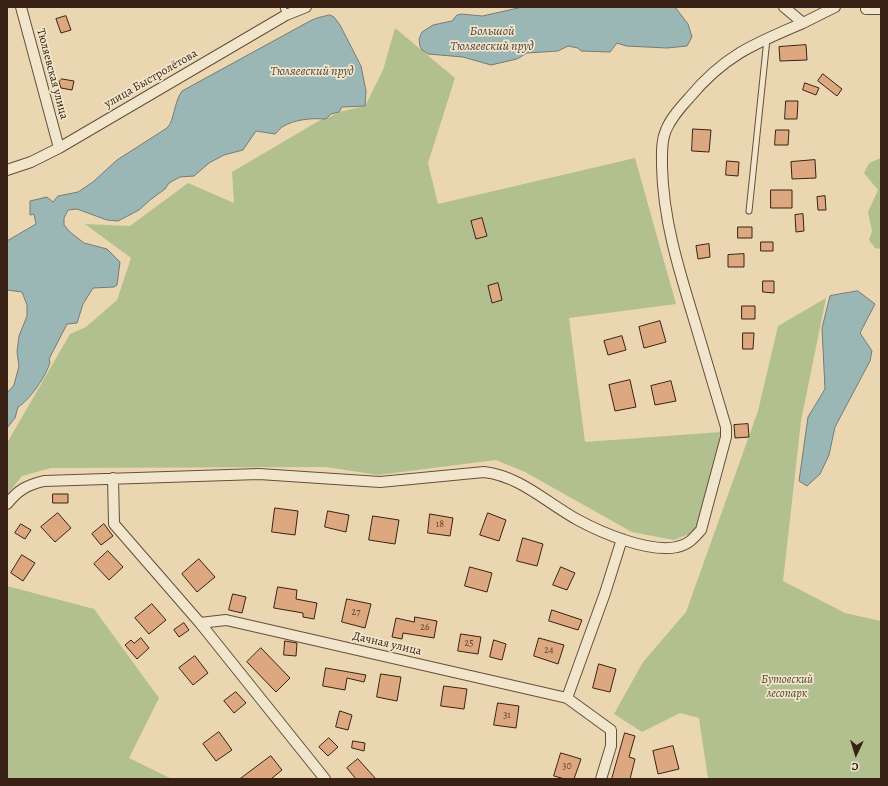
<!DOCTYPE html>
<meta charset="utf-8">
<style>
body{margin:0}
#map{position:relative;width:888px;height:786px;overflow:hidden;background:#ead7b1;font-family:Alegreya,serif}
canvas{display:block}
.frame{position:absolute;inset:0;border:8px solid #392215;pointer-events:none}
.north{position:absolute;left:836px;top:734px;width:40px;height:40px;-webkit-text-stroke:3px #f1e5cc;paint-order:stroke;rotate:184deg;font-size:11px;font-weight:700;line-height:16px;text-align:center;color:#392215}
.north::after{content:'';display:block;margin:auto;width:14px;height:18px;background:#392215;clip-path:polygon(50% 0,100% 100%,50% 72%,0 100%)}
</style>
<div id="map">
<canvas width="888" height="786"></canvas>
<div class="frame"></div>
<div class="north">С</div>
</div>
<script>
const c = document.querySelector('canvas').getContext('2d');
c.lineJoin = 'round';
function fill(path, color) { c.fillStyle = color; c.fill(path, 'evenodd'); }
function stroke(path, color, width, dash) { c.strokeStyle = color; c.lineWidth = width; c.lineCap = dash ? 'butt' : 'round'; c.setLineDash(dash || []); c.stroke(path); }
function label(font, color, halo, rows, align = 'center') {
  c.font = font + ' Alegreya,serif'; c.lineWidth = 3.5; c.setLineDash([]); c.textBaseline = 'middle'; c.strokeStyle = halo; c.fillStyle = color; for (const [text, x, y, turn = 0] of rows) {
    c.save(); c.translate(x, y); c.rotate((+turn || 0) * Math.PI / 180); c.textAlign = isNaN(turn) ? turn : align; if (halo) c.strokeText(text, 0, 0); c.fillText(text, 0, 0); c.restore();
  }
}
fill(new Path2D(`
 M395 28 455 78 428 163 438 204 635 158 676 304 569 318 585 442 721 432 698 524 692 533 674 540 632 532 525 472 496 460 378 475 326 467 51 468 22 476 7 495V443L70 334 86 327 117 300 131 258 85 224 130 226 188 183 234 203 232 172 322 119H326L339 112 365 106 383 70Z
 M881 158V249L875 248 869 240 872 231 868 212 878 190 864 173 869 163Z
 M826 298 801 421 783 581 845 613 881 621V779H708L699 718 680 713 642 732 614 714 643 662 686 612 758 411 778 326Z
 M7 586 94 609 159 698 129 758 172 779H7Z`), '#b2bf8f');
const water = new Path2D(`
 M523 7H675L688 24 692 37 687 46 667 48 626 46 617 43 610 52 581 51 578 48 568 46 558 51 527 53 517 59 491 65 463 57 428 54 422 50 420 46 419 39 422 32 433 25 452 21 457 15 461 14 482 16Z
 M330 15 334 17 340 25 361 66 366 91 365 106 342 107 339 112 331 114 326 119C312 118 295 119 282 127 279 129 278 132 275 134L256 131 243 150 224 155 209 163 194 176 180 177 169 183 165 189 150 200 139 210 118 221 107 220 77 209 68 210 64 218V225L70 232 84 243 107 249 120 262 117 285 114 287 93 288 83 304 77 323 67 324 49 359 50 362C47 375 29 401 18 407L15 418 7 428V393L14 385 19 366 17 352 19 336 27 316V305L22 292 7 290V241L36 224 34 214 30 215V201L47 197 53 202 58 196 78 192 93 182 117 160 167 128C175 120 173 104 182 91L310 21 317 18Z
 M858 291 875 304 860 333 872 351 870 361 835 427 829 455 820 474 807 486 799 481 808 417 825 389 822 328 830 296Z`);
fill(water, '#9bb7b5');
stroke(water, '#747b75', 1);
const building = new Path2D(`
 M66 16 71 30 61 33 56 19Z
 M806 45 807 60 780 61 779 47Z
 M823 74 842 89 837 96 818 81Z
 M62 79 74 81 72 90 61 88 59 82Z
 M805 83 819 88 816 95 803 90Z
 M786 101H798L797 119H785Z
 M693 129 711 130 709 152 692 151Z
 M776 130H789L788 145H775Z
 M815 160 816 178 792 179 791 162Z
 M727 161 739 162 738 176 726 175Z
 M771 190H792V208H771Z
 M825 196 826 210H818L817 197Z
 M803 214 804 231 796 232 795 215Z
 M482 218 487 236 476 239 471 221Z
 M738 227H752V238H738Z
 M761 242H773V251H761Z
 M709 244 710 257 698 259 696 246Z
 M744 254V267H728V255Z
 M763 281H774V293L763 292Z
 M498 283 502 300 492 303 488 286Z
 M742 306H755V319H742Z
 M660 321 666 342 644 348 639 327Z
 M743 333H754L753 349H743Z
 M622 336 626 350 608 355 604 341Z
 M630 380 636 407 615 411 609 385Z
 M671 381 676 401 655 405 651 386Z
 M748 424 749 437 735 438 734 425Z
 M53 494H68V503H53Z
 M275 508 298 511 295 535 272 532Z
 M328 511 349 515 346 532 325 527Z
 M58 513 71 528 55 542 41 527Z
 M488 513 506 520 499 541 480 535Z
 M430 514 453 518 450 536 428 533Z
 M373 516 399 520 395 544 369 540Z
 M21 524 31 530 25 539 15 533Z
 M104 524 113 536 101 545 92 534Z
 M523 538 543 544 537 566 517 561Z
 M108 551 123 567 109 580 94 564Z
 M22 555 35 563 23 581 11 573Z
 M199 559 215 577 197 592 182 574Z
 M470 567 492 573 487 592 465 586Z
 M561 567 575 573 567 590 553 585Z
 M278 587 297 590 296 599 317 603 314 619 303 617V613L274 608Z
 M233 594 246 597 242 613 229 610Z
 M347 599 371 604 365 628 342 622Z
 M152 604 166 620 149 634 135 618Z
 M552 610 582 620 578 630 549 621Z
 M415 617 437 621 434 638 403 633 402 639 392 637 396 618 414 622Z
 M184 623 189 630 179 637 174 630Z
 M461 634 481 637 478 654 458 651Z
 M141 638 149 648 137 659 125 645 131 640 134 643Z
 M539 638 564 645 558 664 534 656Z
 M494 640 506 644 502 660 490 657Z
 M285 641 297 643 296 656 284 655Z
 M261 648 290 678 276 692 247 662Z
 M195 656 208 673 193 685 179 668Z
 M599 664 616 669 610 692 593 688Z
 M326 668 366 675 364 682 347 678 345 690 323 686Z
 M381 674 401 677 397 701 377 697Z
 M444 686 467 689 464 709 441 706Z
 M236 692 246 703 234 713 224 701Z
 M498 703 519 706 516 728 494 725Z
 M340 711 352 715 348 730 336 727Z
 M219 732 232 750 216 761 203 744Z
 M625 733 635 736 629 757 635 759 630 779H612Z
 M329 738 338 747 328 756 319 747Z
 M353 741 365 743 364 751 352 748Z
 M673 746 679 769 658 774 653 751Z
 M561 753 581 759 574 779H565L554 776Z
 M271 756 282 770 271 779H240Z
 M358 759 376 779H356L347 768Z`);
fill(building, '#dda780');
stroke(building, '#392215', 1);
const service = new Path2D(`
 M283 7 286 15
 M749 211 767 39`);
const minor = new Path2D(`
 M21 7 59 148
 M784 7 803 23 835 7
 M867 7 866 9H881
 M7 170 31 162 59 148 286 15 306 7
 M113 478 114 524 200 623 325 779
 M7 504C18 490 27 485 44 481L259 474 380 482 484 472C520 476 547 503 578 520 602 533 649 553 677 547 688 545 694 538 701 530L726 437V427C715 390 704 353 693 316 678 267 663 218 662 166 662 154 661 141 666 130 671 118 680 108 689 98 724 56 753 44 803 23
 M200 623 226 620 567 698 611 730V746L601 779
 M567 698 605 593 622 539`);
stroke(service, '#654f3c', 7);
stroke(minor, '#654f3c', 12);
stroke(service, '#f1e5cc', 5);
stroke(minor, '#f1e5cc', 10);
label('10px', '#624330', null, [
 ["18",440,525],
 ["27",356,613],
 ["26",425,628],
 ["25",469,644],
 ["24",549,651],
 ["31",507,716],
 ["30",567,767]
]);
label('12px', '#392215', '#f1e5cc', [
 ["Тюляевская улица",52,74,75],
 ["улица Быстролётова",151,79,-30],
 ["Дачная улица",387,644,13]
]);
label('italic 12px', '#574934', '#f1e5cc', [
 ["Бутовский",787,680],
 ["лесопарк",787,694]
]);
label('italic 13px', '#52473d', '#f1e5cc', [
 ["Большой",492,32],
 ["Тюляевский пруд",492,47],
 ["Тюляевский пруд",312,72]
]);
</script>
